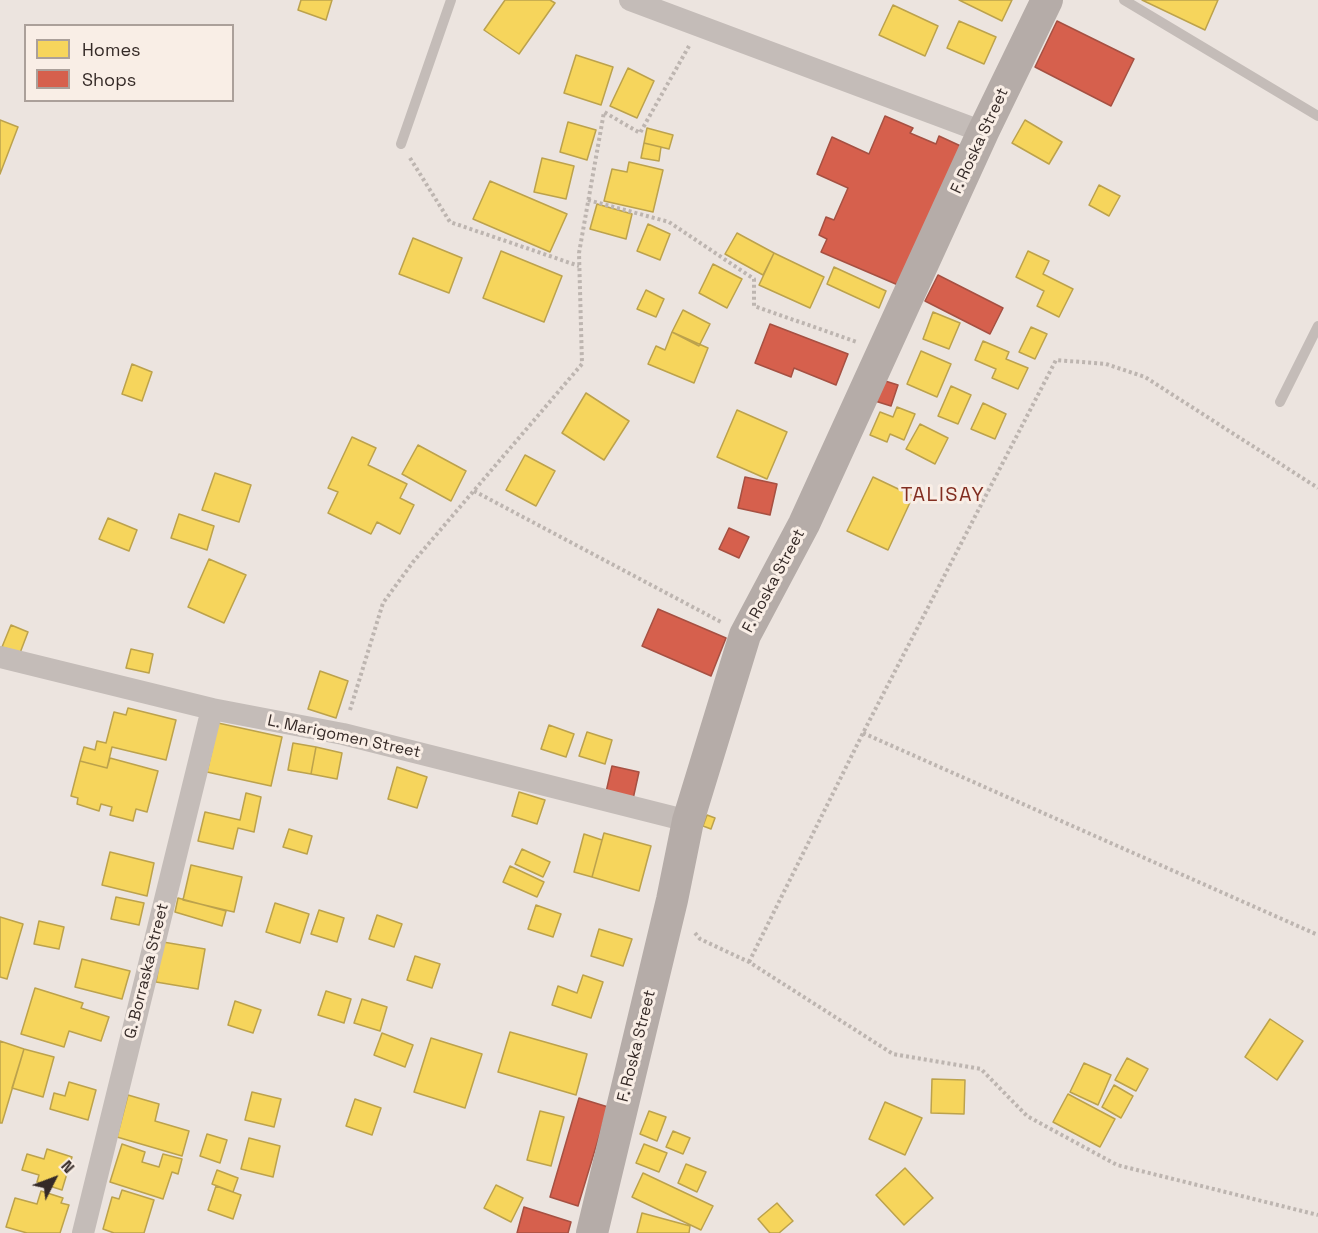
<!DOCTYPE html>
<style>
body{margin:0}
#map{position:relative;width:1318px;height:1233px;overflow:hidden;background:#ece4df;font-family:"Space Grotesk",sans-serif}
canvas{display:block}
.legend{position:absolute;left:24px;top:24px;width:210px;height:78px;box-sizing:border-box;background:#f9eee6;border:2px solid #aba09a;margin:0;padding:8px 10px;list-style:none;font-size:18px;color:#352a27}
.legend li{display:flex;align-items:center;gap:12px;height:30px}
.legend b{width:30px;border:2px solid #aba09a}
.north{position:absolute;left:24px;top:1149px;width:60px;height:60px;-webkit-text-stroke:4px #f9eee6;paint-order:stroke;rotate:48deg;font-size:16px;font-weight:700;line-height:24px;text-align:center;color:#352a27}
.north::after{content:'';display:block;margin:auto;width:21px;height:27px;background:#352a27;clip-path:polygon(50% 0,100% 100%,50% 72%,0 100%)}
</style>
<div id="map">
<canvas width="1318" height="1233"></canvas>
<ul class="legend">
<li><b style="height:16px;background:#f6d55c"></b>Homes</li>
<li><b style="height:16px;background:#d6604d"></b>Shops</li>
</ul>
<div class="north">N</div>
</div>
<script>
const c = document.querySelector('canvas').getContext('2d');
c.lineJoin = 'round';
function fill(path, color) { c.fillStyle = color; c.fill(path, 'evenodd'); }
function stroke(path, color, width, dash) { c.strokeStyle = color; c.lineWidth = width; c.lineCap = dash ? 'butt' : 'round'; c.setLineDash(dash || []); c.stroke(path); }
function label(font, color, halo, rows, align = 'center') {
  c.font = font + ' "Space Grotesk",sans-serif'; c.lineWidth = 6; c.setLineDash([]); c.textBaseline = 'middle'; c.strokeStyle = halo; c.fillStyle = color; for (const [text, x, y, turn = 0] of rows) {
    c.save(); c.translate(x, y); c.rotate((+turn || 0) * Math.PI / 180); c.textAlign = isNaN(turn) ? turn : align; if (halo) c.strokeText(text, 0, 0); c.fillText(text, 0, 0); c.restore();
  }
}
const homes = new Path2D(`
 M301 0H332L326 20 298 10Z
 M505 0H550L555 3 519 54 484 30Z
 M959 0H1012L1002 21Z
 M1142 0H1218L1205 30Z
 M893 5 938 26 925 56 879 35Z
 M959 21 996 37 984 64 947 48Z
 M576 55 613 67 601 105 564 93Z
 M628 68 654 81 637 118 610 106Z
 M0 120 18 127 0 174Z
 M1025 120 1062 142 1049 164 1012 143Z
 M568 122 596 130 587 160 560 152Z
 M647 128 673 135 669 149 644 143Z
 M644 143 661 147 659 161 641 158Z
 M542 158 574 166 566 199 534 192Z
 M629 162 663 170 653 212 604 201 612 169 627 172Z
 M490 181 567 214 550 252 473 219Z
 M1099 185 1120 196 1109 216 1089 205Z
 M597 204 632 214 626 239 590 229Z
 M648 224 670 234 660 260 637 251Z
 M737 233 774 253 763 275 725 254Z
 M413 238 462 258 449 293 399 274Z
 M501 251 562 276 544 322 483 298Z
 M1028 251 1049 261 1043 274 1073 289 1059 317 1037 306 1044 291 1016 277Z
 M774 253 824 277 810 308 759 285Z
 M713 264 742 279 727 308 699 293Z
 M834 267 886 291 879 308 827 284Z
 M646 290 664 299 656 317 637 309Z
 M683 310 710 324 699 346 672 332Z
 M933 312 960 323 949 349 923 339Z
 M1031 327 1047 334 1035 359 1019 352Z
 M672 332 708 348 694 383 648 364 656 346 665 350Z
 M983 341 1009 352 1006 359 1028 368 1018 389 992 378 996 369 975 360Z
 M921 351 951 364 937 397 907 384Z
 M132 364 152 372 142 401 122 394Z
 M951 386 971 395 958 424 938 416Z
 M586 393 629 421 604 460 562 433Z
 M983 403 1006 414 995 439 971 429Z
 M897 407 915 414 904 440 890 434 887 442 870 435 880 412 893 417Z
 M737 410 787 432 767 479 717 457Z
 M920 424 948 438 935 464 906 449Z
 M352 437 376 448 368 465 407 484 400 498 414 505 400 534 377 522 371 534 328 513 338 492 328 488Z
 M418 445 466 471 451 501 402 474Z
 M525 455 555 471 536 506 506 490Z
 M215 473 251 485 239 522 202 510Z
 M873 477 913 496 888 550 847 531Z
 M179 514 214 526 207 550 171 538Z
 M108 518 137 530 129 551 99 539Z
 M209 559 246 575 224 623 188 607Z
 M11 625 28 632 20 653 2 647Z
 M131 649 153 654 149 673 126 668Z
 M320 671 348 681 336 718 308 709Z
 M128 708 176 720 166 760 112 747 107 768 80 761 84 747 95 750 97 741 106 743 114 712 126 715Z
 M218 723 282 737 271 786 207 772Z
 M549 725 574 734 566 757 541 749Z
 M587 732 612 740 605 764 579 756Z
 M293 743 316 747 311 774 288 770Z
 M316 747 342 753 337 779 311 774Z
 M110 758 158 771 147 812 136 809 133 821 110 815 112 807 101 804 99 811 77 804 78 798 71 796 80 761 107 768Z
 M397 767 427 777 417 808 388 799Z
 M519 792 545 800 537 824 512 816Z
 M246 793 261 797 254 832 238 828 233 849 198 841 205 812 240 820Z
 M707 815 715 818 711 829 703 826Z
 M289 829 312 836 307 854 283 847Z
 M604 833 651 846 639 891 592 877Z
 M584 834 602 840 592 877 574 872Z
 M522 849 550 862 543 877 515 864Z
 M110 852 154 863 147 896 102 885Z
 M191 865 242 877 234 912 183 900Z
 M510 866 544 882 537 897 503 882Z
 M116 897 144 903 139 925 111 919Z
 M178 898 226 911 222 926 175 912Z
 M275 903 309 914 300 943 266 932Z
 M536 905 561 914 553 937 528 929Z
 M319 910 344 918 337 942 311 934Z
 M377 915 402 924 394 947 369 939Z
 M0 917 23 924 7 979 0 977Z
 M39 921 64 927 59 949 34 944Z
 M599 929 632 939 623 966 591 956Z
 M163 942 205 949 198 989 156 982Z
 M415 956 440 964 432 988 407 980Z
 M82 959 130 971 122 999 75 987Z
 M583 975 603 982 591 1018 552 1005 558 986 577 993Z
 M35 988 83 1003 81 1008 109 1017 101 1041 69 1031 64 1047 21 1034Z
 M326 991 351 999 344 1023 318 1015Z
 M362 999 387 1007 380 1031 354 1023Z
 M235 1001 261 1010 253 1033 228 1025Z
 M1270 1019 1303 1041 1277 1080 1245 1057Z
 M510 1032 587 1054 576 1095 498 1072Z
 M382 1033 413 1045 405 1067 374 1055Z
 M431 1038 482 1054 465 1108 414 1092Z
 M0 1041 24 1049 2 1123H0Z
 M24 1049 54 1057 43 1097 12 1088Z
 M1127 1058 1148 1069 1136 1091 1115 1080Z
 M1084 1063 1111 1075 1098 1105 1070 1092Z
 M932 1079 965 1080 964 1114 931 1113Z
 M69 1082 96 1090 88 1120 50 1109 54 1093 65 1096Z
 M1114 1085 1133 1096 1121 1118 1102 1107Z
 M252 1092 281 1099 274 1127 245 1120Z
 M1068 1094 1115 1119 1100 1147 1053 1122Z
 M128 1095 159 1104 155 1121 189 1131 182 1156 117 1137Z
 M355 1099 381 1108 372 1135 346 1126Z
 M885 1102 922 1118 905 1155 869 1139Z
 M540 1111 564 1117 551 1166 527 1160Z
 M649 1111 666 1117 657 1141 640 1134Z
 M673 1131 690 1138 683 1154 666 1147Z
 M207 1134 227 1140 220 1163 200 1156Z
 M249 1138 280 1146 273 1177 241 1169Z
 M122 1144 145 1152 142 1162 159 1167 163 1154 182 1159 178 1174 172 1172 163 1199 110 1182Z
 M644 1144 667 1153 659 1172 636 1163Z
 M47 1149 72 1157 62 1190 37 1182 39 1175 22 1170 27 1154 44 1159Z
 M686 1164 706 1172 697 1192 678 1183Z
 M905 1168 933 1198 904 1225 876 1195Z
 M217 1170 238 1178 233 1192 212 1184Z
 M643 1173 713 1206 701 1230 632 1197Z
 M496 1185 523 1198 511 1222 484 1208Z
 M216 1186 241 1195 233 1219 208 1210Z
 M122 1190 154 1200 144 1233H114L103 1229 112 1197 119 1199Z
 M41 1191 63 1198 61 1203 69 1205 60 1233H27L6 1227 15 1198 37 1204Z
 M777 1203 793 1221 779 1233H770L758 1219Z
 M642 1213 690 1226 689 1233H637Z`);
fill(homes, '#f6d55c');
stroke(homes, '#bca24c', 1.5);
const shops = new Path2D(`
 M1057 21 1134 59 1111 106 1035 67Z
 M885 116 913 128 910 133 936 144 939 136 965 148 905 288 821 252 827 239 819 235 826 217 834 220 848 188 817 174 832 137 869 154Z
 M938 275 1003 308 990 334 925 301Z
 M770 324 848 354 836 385 794 368 791 377 755 363Z
 M882 380 898 385 891 406 875 401Z
 M745 477 777 484 770 515 738 508Z
 M729 528 749 537 739 558 719 549Z
 M658 609 726 638 711 676 642 646Z
 M612 766 639 772 633 799 606 792Z
 M579 1098 608 1107 578 1206 550 1197Z
 M524 1207 571 1222 568 1233H517Z`);
fill(shops, '#d6604d');
stroke(shops, '#a65042', 1.5);
stroke(new Path2D(`
 M410 158 450 222 579 266
 M588 200 669 222 754 279V306L857 342
 M474 491 721 622
 M350 710 383 603 413 562 582 364 579 253 604 112 640 133 689 46
 M863 733 1318 935
 M695 933 700 939 749 962 893 1054 981 1069 1027 1116 1117 1165 1318 1215
 M749 962 863 733 1056 360 1106 364 1145 377 1318 488`), '#bdb5b0', 4, [3, 3]);
stroke(new Path2D(`
 M1124 0 1318 116
 M401 144 451 0
 M1280 402 1318 326`), '#c4bcb8', 10);
stroke(new Path2D(`
 M630 0 983 132
 M0 657 212 709 343 734 688 821
 M83 1233 212 709`), '#c4bcb8', 22);
stroke(new Path2D(`
 M592 1233 672 900 688 821 745 635 804 524 983 132 1047 0`), '#b5aca8', 32);
label('16px', '#352a27', '#f9eee6', [
 ["F. Roska Street",980,141,-65],
 ["F. Roska Street",774,581,-62],
 ["L. Marigomen Street",344,737,12],
 ["G. Borraska Street",147,971,-76],
 ["F. Roska Street",637,1046,-76]
]);
c.letterSpacing = '1.5px';
label('20px', '#822e21', '#f9eee6', [
 ["TALISAY",943,496]
]);
c.letterSpacing = '0px';
</script>
